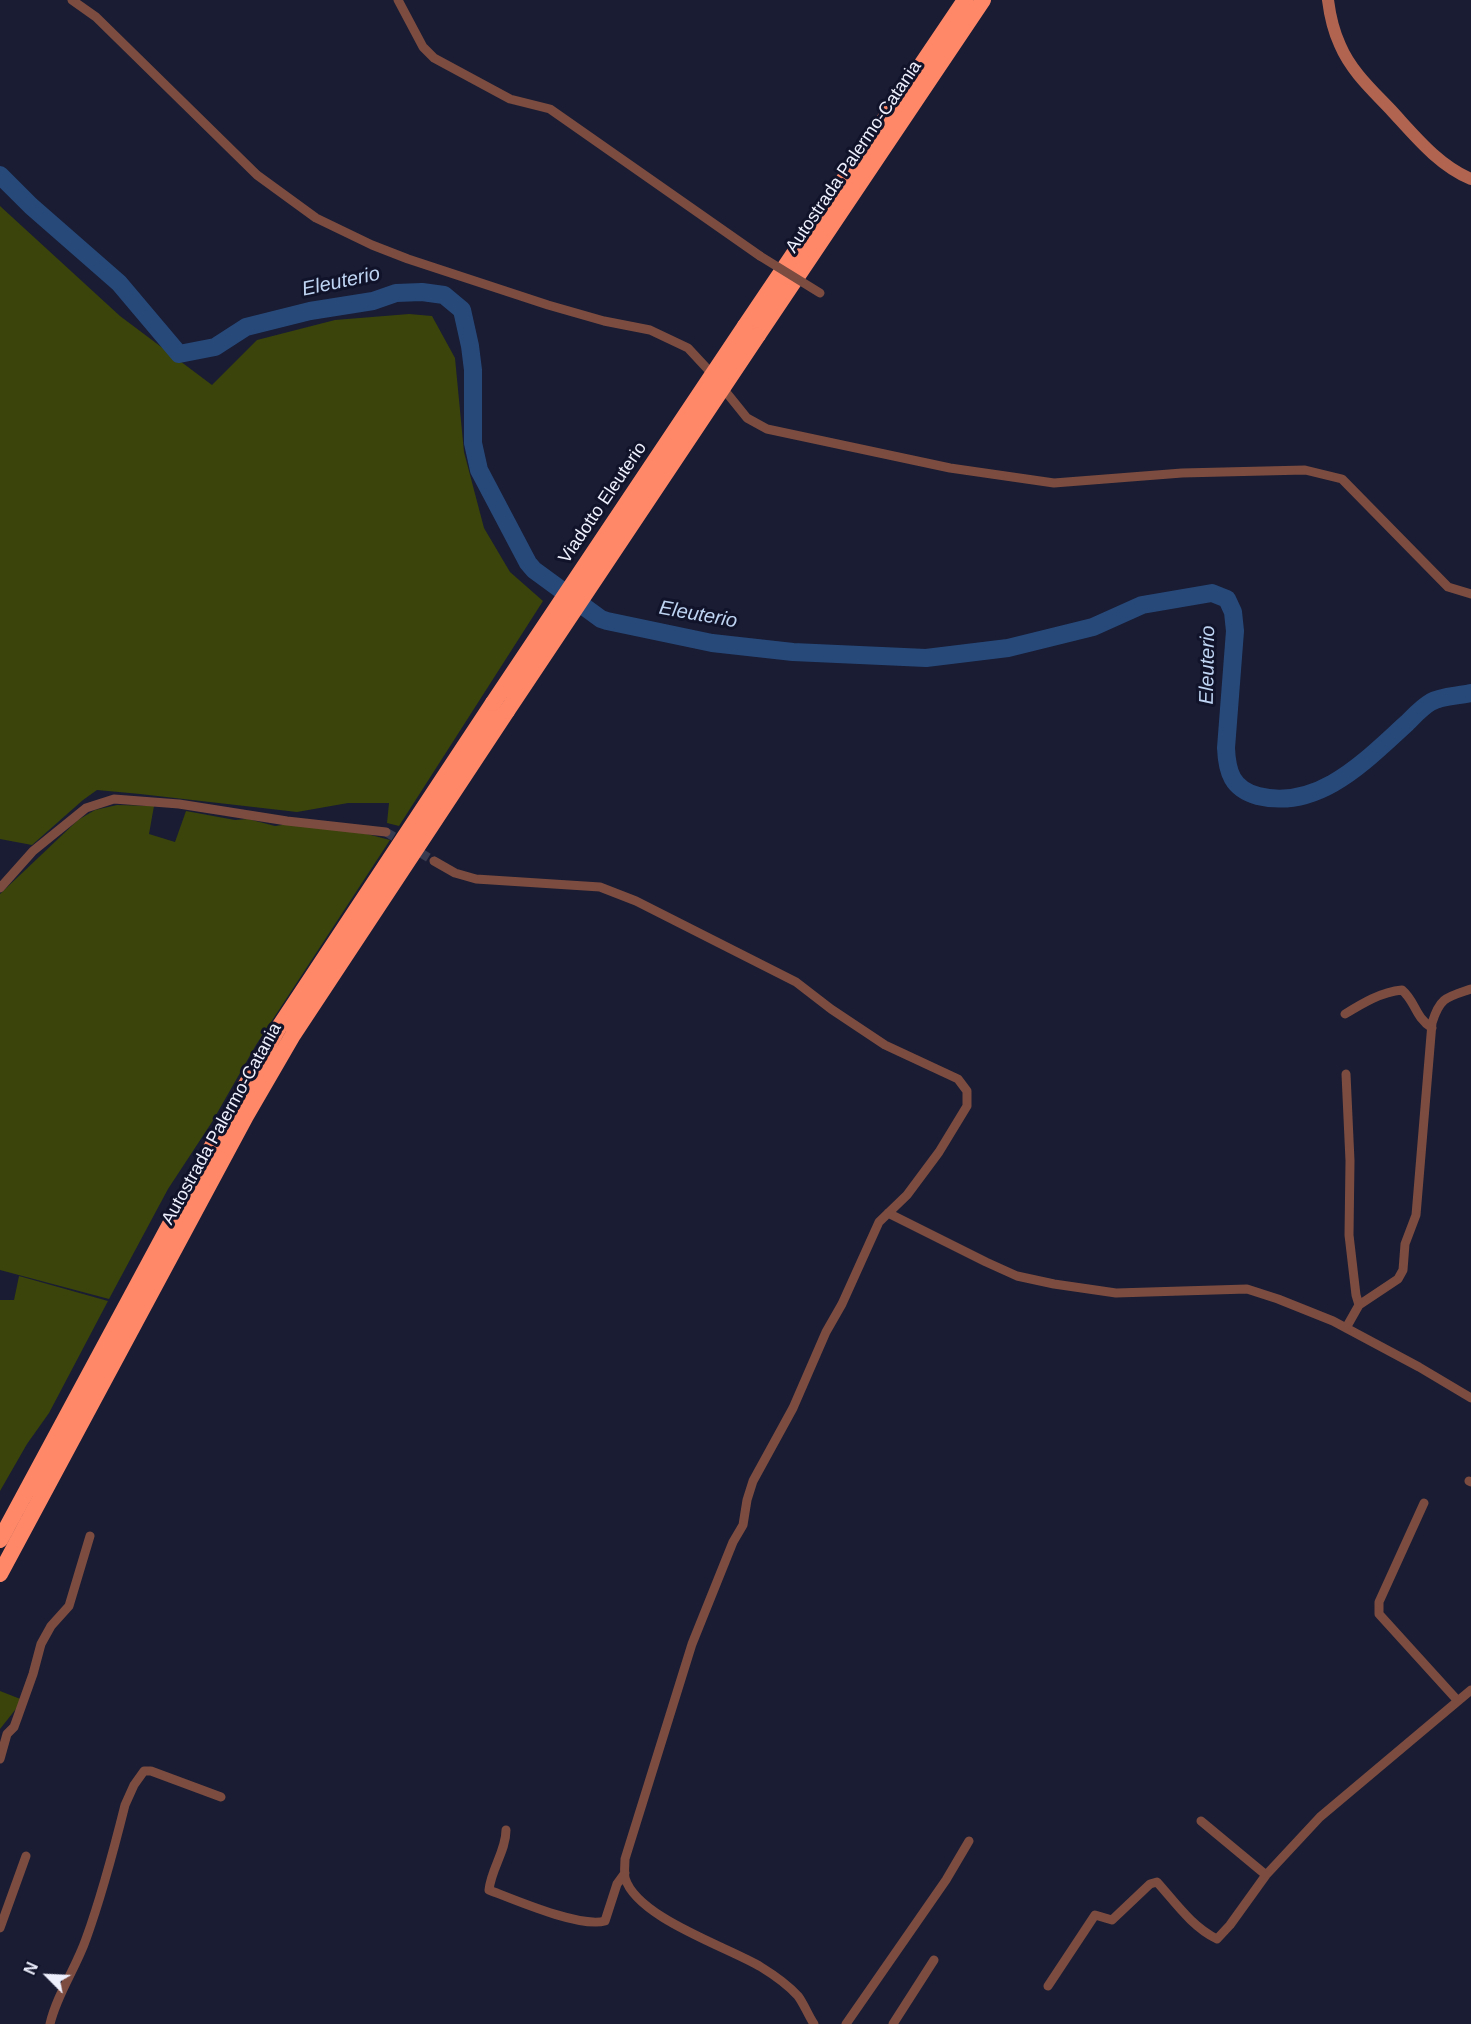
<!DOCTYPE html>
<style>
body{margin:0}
#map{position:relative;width:1471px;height:2024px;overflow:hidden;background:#191c33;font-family:Helvetica,sans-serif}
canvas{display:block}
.north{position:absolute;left:18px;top:1946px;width:60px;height:60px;-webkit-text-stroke:4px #101329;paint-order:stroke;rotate:294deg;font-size:16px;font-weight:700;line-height:24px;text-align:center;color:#eef0fe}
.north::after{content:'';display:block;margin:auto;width:21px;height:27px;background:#eef0fe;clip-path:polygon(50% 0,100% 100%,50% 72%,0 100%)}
</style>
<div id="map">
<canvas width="1471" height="2024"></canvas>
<div class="north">N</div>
</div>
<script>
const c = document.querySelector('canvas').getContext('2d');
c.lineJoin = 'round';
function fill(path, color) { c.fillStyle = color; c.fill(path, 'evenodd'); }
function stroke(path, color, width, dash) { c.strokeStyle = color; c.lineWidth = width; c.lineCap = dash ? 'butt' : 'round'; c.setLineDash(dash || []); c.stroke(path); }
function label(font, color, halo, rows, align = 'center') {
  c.font = font + ' Helvetica,sans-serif'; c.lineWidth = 6; c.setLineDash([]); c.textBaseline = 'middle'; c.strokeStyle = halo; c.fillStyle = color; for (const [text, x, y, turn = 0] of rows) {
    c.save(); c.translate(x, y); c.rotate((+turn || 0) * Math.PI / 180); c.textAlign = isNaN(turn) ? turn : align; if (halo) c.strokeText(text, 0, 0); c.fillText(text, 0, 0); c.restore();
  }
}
fill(new Path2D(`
 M0 206 120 316 212 385 257 340 335 320 409 314 432 316 455 358 464 452 484 528 510 572 543 601 399 826 387 823 389 803H348L297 812 140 794 97 790 83 800 32 845 0 839Z
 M117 805 154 806 149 834 175 842 186 811 235 820 248 819 275 826 289 824 367 834 390 840 256 1045 212 1122 168 1189 109 1299 0 1270V894L78 820 95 810Z
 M19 1276 108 1301 49 1413 27 1444 0 1491V1300H14Z
 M0 1691 23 1700 0 1729Z`), '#3a440b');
stroke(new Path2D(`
 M0 175 31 206 119 283 179 354 215 347 246 327 310 311 373 301 396 293 422 292 444 295 462 310 470 346 473 370V443L479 470 528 563 534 570 601 619 607 621 712 643 793 652 926 658 1008 648 1093 627 1142 605 1212 593 1227 599 1233 612 1235 631 1226 748C1227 772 1232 789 1258 796 1319 811 1366 760 1407 723 1414 716 1422 707 1431 702 1441 696 1459 696 1471 693`), '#27497a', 18);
stroke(new Path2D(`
 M386 832 434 861`), '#393c51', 9, [9, 4.5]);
stroke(new Path2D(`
 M72 0 96 17 257 175 316 218 372 245 408 259 548 305 604 321 650 330 688 348 714 376
 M398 0 423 47 434 58 510 99 550 109 760 256
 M722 387 747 418 767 429 950 468 1054 483 1182 473 1305 470 1342 479 1448 587 1471 594
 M434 861 455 873 476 879 600 887 636 901 796 982 831 1009 885 1045 958 1079 967 1091V1106L939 1152 907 1195 879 1222 842 1304 826 1332 793 1408 753 1481 747 1500 743 1525 733 1542 692 1644 625 1859C625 1864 624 1872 625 1878 637 1918 728 1947 761 1967 774 1975 788 1985 798 1996 804 2004 808 2015 814 2024
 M0 888 33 851 86 808 114 799 179 804 287 821 386 832
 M1345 1014C1363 1003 1381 992 1402 990 1416 1002 1414 1016 1432 1028
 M1346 1074 1350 1161 1349 1235 1356 1295 1359 1305
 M888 1213 986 1262 1017 1276 1054 1284 1116 1293 1247 1289 1278 1299 1333 1321 1419 1367 1471 1398
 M1346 1328 1359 1305 1398 1279 1403 1270 1405 1244 1416 1215 1432 1023C1440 997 1447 997 1471 989
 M1469 1481 1471 1482
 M1424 1503 1379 1602V1614L1458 1701
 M0 1759 7 1734 14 1727 18 1716 33 1674 41 1644 51 1626 69 1606 90 1536
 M1201 1821 1266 1875
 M506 1830C506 1851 491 1869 489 1890 515 1900 580 1928 605 1921L617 1884 625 1873
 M0 1928 26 1856
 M1048 1986 1095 1915 1112 1920 1150 1884 1157 1882C1175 1902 1192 1927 1217 1939L1230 1925 1266 1875 1320 1817 1471 1690
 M50 2024C57 1994 76 1968 86 1939 102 1895 114 1849 125 1805L134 1785 144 1771H151L221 1797
 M846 2024 946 1880 969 1841
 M893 2024 934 1960`), '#7c4c40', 9);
stroke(new Path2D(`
 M1328 0C1330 16 1333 30 1340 45 1351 71 1372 90 1391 110 1415 136 1438 165 1471 179`), '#b16551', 12);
stroke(new Path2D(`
 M745 326 965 0
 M758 335 983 0
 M0 1540 232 1109 279 1027 493 703
 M0 1574 246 1116 293 1035 507 711`), '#ff8869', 16);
stroke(new Path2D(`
 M760 256 820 293`), '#7c4c40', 9);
stroke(new Path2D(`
 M493 703 745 326
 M507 711 758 335`), '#ff8869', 16);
label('18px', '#eef0fe', '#101329', [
 ["Autostrada Palermo-Catania",854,157,-56],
 ["Viadotto Eleuterio",603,503,-56],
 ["Autostrada Palermo-Catania",222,1124,-61]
]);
label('italic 20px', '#bed4f2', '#101329', [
 ["Eleuterio",341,282,-12],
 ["Eleuterio",698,615,10],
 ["Eleuterio",1208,665,-89]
]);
</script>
